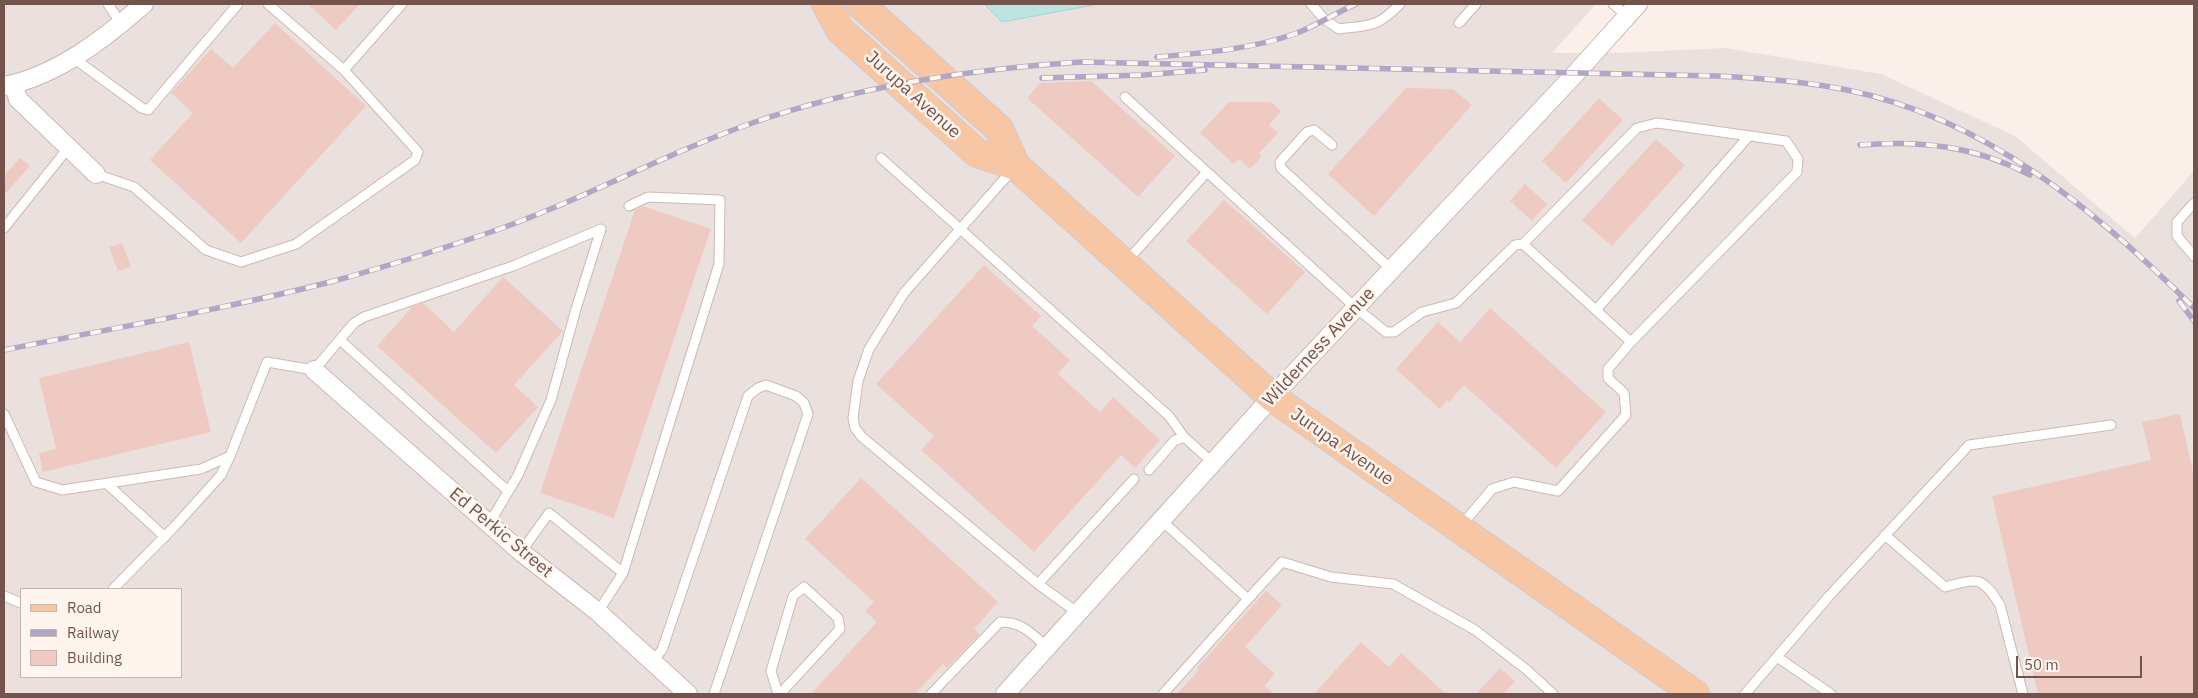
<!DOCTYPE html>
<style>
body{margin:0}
#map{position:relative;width:2198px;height:698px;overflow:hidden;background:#fbf0e9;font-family:"IBM Plex Sans",sans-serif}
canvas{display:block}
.frame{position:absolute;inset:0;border:5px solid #74534d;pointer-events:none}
.legend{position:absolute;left:20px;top:588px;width:162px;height:90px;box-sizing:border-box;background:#fef5ef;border:1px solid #c7b4ae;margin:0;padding:6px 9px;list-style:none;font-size:15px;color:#74534d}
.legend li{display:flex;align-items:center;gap:10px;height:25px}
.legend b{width:25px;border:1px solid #c7b4ae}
.scale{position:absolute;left:2016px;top:656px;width:126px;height:22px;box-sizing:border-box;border:2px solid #74534d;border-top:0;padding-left:6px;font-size:15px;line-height:18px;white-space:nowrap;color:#74534d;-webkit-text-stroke:4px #fef5ef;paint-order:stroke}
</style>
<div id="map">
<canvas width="2198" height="698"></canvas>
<div class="frame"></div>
<ul class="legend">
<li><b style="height:6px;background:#f6c6a5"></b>Road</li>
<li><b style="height:6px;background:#b0a7c5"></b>Railway</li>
<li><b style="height:14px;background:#efcac2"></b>Building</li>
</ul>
<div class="scale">50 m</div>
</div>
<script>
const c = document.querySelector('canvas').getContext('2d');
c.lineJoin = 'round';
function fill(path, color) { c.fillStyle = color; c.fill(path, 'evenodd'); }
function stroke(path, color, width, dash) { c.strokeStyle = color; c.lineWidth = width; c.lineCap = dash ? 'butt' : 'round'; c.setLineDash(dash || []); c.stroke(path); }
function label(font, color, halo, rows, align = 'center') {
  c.font = font + ' "IBM Plex Sans",sans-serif'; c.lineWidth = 5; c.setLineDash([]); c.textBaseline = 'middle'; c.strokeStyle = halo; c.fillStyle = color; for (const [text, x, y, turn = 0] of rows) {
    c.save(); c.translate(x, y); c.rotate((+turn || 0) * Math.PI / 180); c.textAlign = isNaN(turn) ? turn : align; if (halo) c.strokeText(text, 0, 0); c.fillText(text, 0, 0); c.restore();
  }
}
fill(new Path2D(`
 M4 4H1596L1552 53H1616L1726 48 1881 74 2015 136 2135 238 2194 171V694H4ZM21 589H181V677H21Z`), '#eae1de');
const water = new Path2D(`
 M986 4H1099L1002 22 986 6Z`);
fill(water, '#bee4e1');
stroke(water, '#a4d5d2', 1);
fill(new Path2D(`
 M308 4H360L336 30Z
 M275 23 366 106 241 243 150 160 193 113 171 93 211 49 233 68Z
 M1091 81 1175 156 1138 197 1027 98 1040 83Z
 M1406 88 1453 89 1472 105 1374 216 1328 174Z
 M1599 98 1623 120 1566 183 1542 161Z
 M1229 102H1271L1281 111 1269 125 1278 133 1259 153 1262 156 1250 169 1239 159 1234 164 1200 133Z
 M1656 139 1685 165 1612 246 1582 220Z
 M20 158 30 166 4 195V176Z
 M1525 184 1547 204 1532 221 1510 201Z
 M1224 200 1305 272 1267 314 1186 241Z
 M643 206 711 229 614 518 540 493 635 210Z
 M122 243 131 267 118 271 109 247Z
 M984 265 1041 316 1032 326 1070 360 1058 374 1100 412 1113 397 1160 440 1135 468 1121 455 1034 552 921 450 934 436 876 384Z
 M503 277 563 331 514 385 538 407 496 453 377 346 412 307 423 303 454 332Z
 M1490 308 1606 412 1556 468 1464 385 1449 402 1447 400 1440 409 1396 369 1438 322 1460 342Z
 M189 342 211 432 43 472 39 453 56 449 39 378Z
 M2180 414 2194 477V694H2038L1992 496 2151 460 2142 422Z
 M861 478 998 602 974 629 980 634 947 668 943 664 915 694H811L877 622 865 611 874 602 805 539Z
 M1266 591 1282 605 1245 647 1275 674 1264 686 1274 694H1177L1199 670 1197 668Z
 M1361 642 1389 667 1401 653 1446 694H1314Z
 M1500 668 1515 681 1503 694H1476Z`), '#efcac2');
const service = new Path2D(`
 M108 4 121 24
 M1311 4 1324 19 1339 29C1370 25 1377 28 1400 4
 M1613 4 1627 16
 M1459 23 1476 4
 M72 57 142 108 148 110 238 4
 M344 70 402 4
 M1125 97 1207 172
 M1332 145 1314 130 1307 132 1280 162 1281 168 1392 270
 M881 158 1169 416 1184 437
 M1014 168 904 293 869 349 858 381 853 418 855 428 862 437 1038 584 1078 613
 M96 174 134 187 206 250 241 262 296 244 415 160 418 152 344 70 268 4
 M2194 203 2177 222V236L2194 256
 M4 228 69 147
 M1523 244 1637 128 1657 123 1786 141 1798 159 1797 172 1631 342
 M1126 262 1207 172 1356 308 1386 332H1394L1422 312 1456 303 1515 245 1523 244 1631 342 1608 369V378L1624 393 1626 415 1558 491 1514 482 1492 489 1461 526
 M1596 310 1749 136
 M340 340 508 491
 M4 414 36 482 62 490 201 469 230 456 267 362 314 370 354 323 364 317 513 266 601 229 576 309 551 400 518 475 489 524
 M1149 470 1174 441 1184 437 1213 463
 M106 483 165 537
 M1161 520 1248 599 1163 694
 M1885 535 1945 587C1976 579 1981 574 2000 605L2023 694
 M521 552 549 513 623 573
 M1038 584 1134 479
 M113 589 175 526 221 475 230 456
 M4 596 21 603
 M1248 599 1282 562 1331 577 1393 584 1475 630 1527 670 1553 694
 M598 612 623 573 719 264 720 200 648 197 629 206
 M1777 657 1831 694
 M652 661 662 650 748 396 758 388 766 385 796 396 804 403 808 414 714 694
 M778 694 771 671 793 596 804 587 838 618 840 629 780 694
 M931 694 1000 622C1022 622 1031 633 1047 647
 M1745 694 1830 595 1969 445 2111 425`);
const minor = new Path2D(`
 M13 84 18 99 96 174
 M4 86C57 76 105 38 144 4
 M314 370 521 552 598 612 688 694
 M1005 694 1272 397 1576 73 1638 4`);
const primary = new Path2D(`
 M826 4 840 30 977 153 1016 166 1272 397 1695 694
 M860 4 999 129 1016 166`);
stroke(service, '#cfb8b1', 11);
stroke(minor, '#cfb8b1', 20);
stroke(primary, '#d5cbca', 30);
stroke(service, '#fff', 9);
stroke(minor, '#fff', 18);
stroke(primary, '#f6c6a5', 28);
const rail = new Path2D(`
 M1157 57C1204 53 1253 49 1297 33 1317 25 1336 13 1356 4
 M1042 78 1144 75 1205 70
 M1860 145C1921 140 1975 146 2030 175
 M2179 301 2194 321
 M4 350C114 328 226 309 334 281 385 267 435 251 485 234 577 203 663 154 755 122 859 86 971 69 1081 62L1716 76C1760 78 1803 81 1847 90 1985 118 2097 211 2194 308`);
stroke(rail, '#b0a7c5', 5.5);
stroke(rail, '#fef5ef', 4, [11]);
label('18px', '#74534d', '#fef5ef', [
 ["Jurupa Avenue",913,95,42],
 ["Wilderness Avenue",1319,347,-47],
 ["Jurupa Avenue",1342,447,35],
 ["Ed Perkic Street",501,533,40]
]);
</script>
